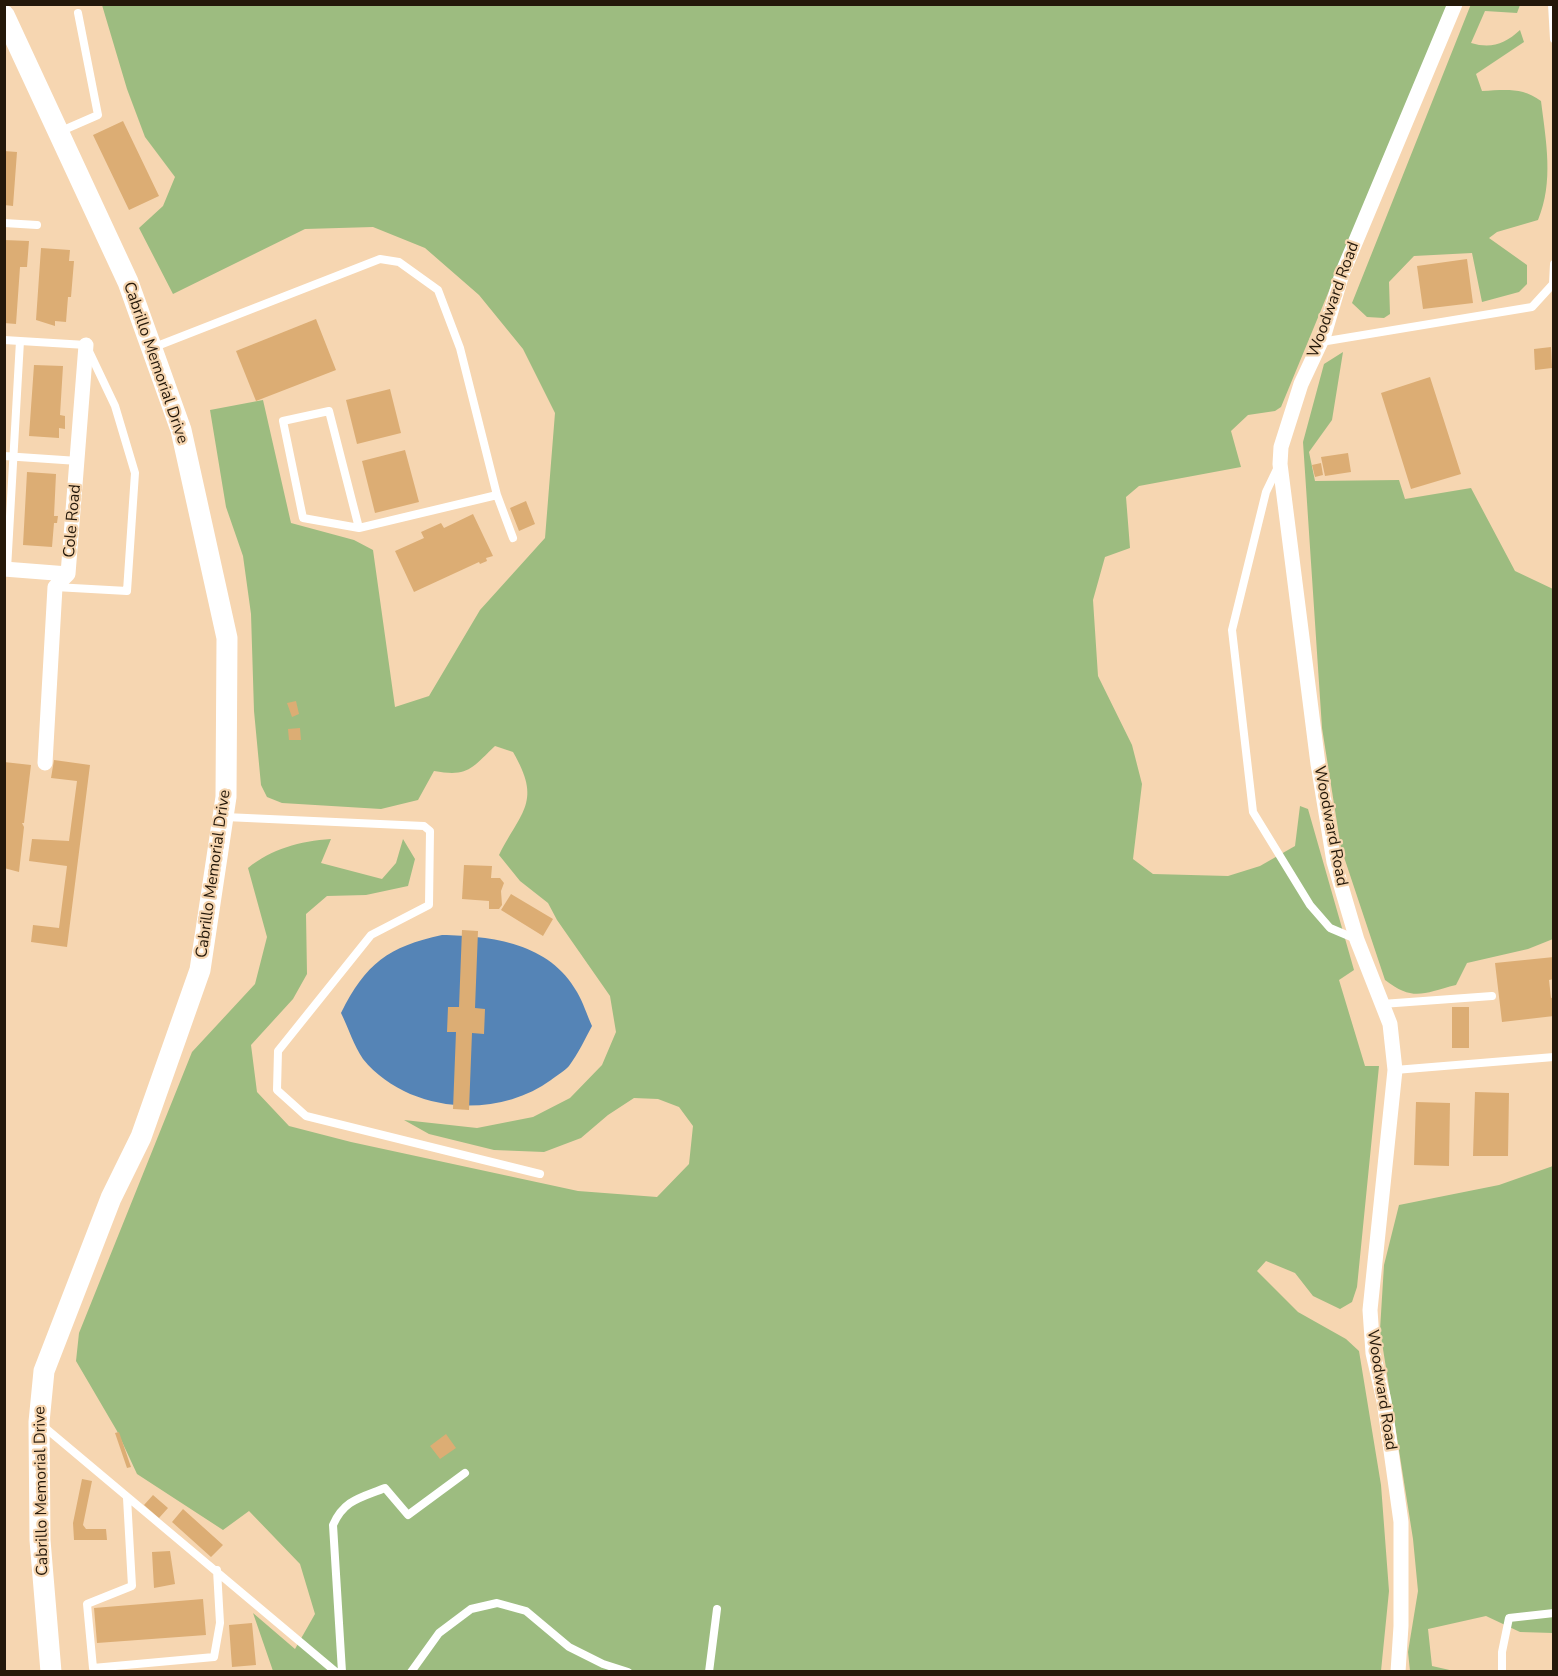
<!DOCTYPE html>
<style>
body{margin:0}
#map{position:relative;width:1558px;height:1676px;overflow:hidden;background:#f6d6b1;font-family:"Nunito Sans",sans-serif}
canvas{display:block}
.frame{position:absolute;inset:0;border:6px solid #24180a;pointer-events:none}
</style>
<div id="map">
<canvas width="1558" height="1676"></canvas>
<div class="frame"></div>
</div>
<script>
const c = document.querySelector('canvas').getContext('2d');
c.lineJoin = 'round';
function fill(path, color) { c.fillStyle = color; c.fill(path, 'evenodd'); }
function stroke(path, color, width, dash) { c.strokeStyle = color; c.lineWidth = width; c.lineCap = dash ? 'butt' : 'round'; c.setLineDash(dash || []); c.stroke(path); }
function label(font, color, halo, rows, align = 'center') {
  c.font = font + ' "Nunito Sans",sans-serif'; c.lineWidth = 4.5; c.setLineDash([]); c.textBaseline = 'middle'; c.strokeStyle = halo; c.fillStyle = color; for (const [text, x, y, turn = 0] of rows) {
    c.save(); c.translate(x, y); c.rotate((+turn || 0) * Math.PI / 180); c.textAlign = isNaN(turn) ? turn : align; if (halo) c.strokeText(text, 0, 0); c.fillText(text, 0, 0); c.restore();
  }
}
fill(new Path2D(`
 M1471 4 1520 5 1517 13 1485 11 1471 43C1491 49 1505 44 1520 30L1524 42 1476 74 1482 91C1505 90 1522 87 1541 101 1546 141 1554 182 1538 220L1497 232 1489 238 1527 265V284L1519 292 1482 302 1472 253 1414 256 1389 282 1390 314 1384 318 1367 317 1352 303Z
 M102 5H1447L1281 407 1275 411 1248 415 1231 431 1241 467 1139 486 1126 497 1130 548 1105 557 1093 600 1098 676 1132 745 1142 784 1133 859 1153 874 1228 876 1260 866 1295 846 1300 806 1308 809 1354 970 1339 980 1365 1066H1379L1357 1287 1352 1302 1340 1309 1313 1296 1295 1273 1266 1261 1257 1271 1298 1312 1346 1339 1359 1351 1381 1485 1389 1591 1381 1671H273L253 1613 295 1649 315 1614 300 1564 249 1511 223 1530 137 1474 117 1431 76 1361 79 1333 192 1052 255 984 267 937 248 868C271 849 300 841 331 839L321 863 382 879 396 863 403 839 415 859 408 886 366 895 327 896 306 914 307 974 293 999 251 1045 257 1092 289 1126 351 1142 578 1191 657 1197 689 1164 693 1126 679 1107 658 1099 634 1098 608 1115 581 1138 544 1152 494 1150 429 1134 404 1120 477 1128 533 1117 570 1098 602 1065 616 1032 610 996 557 920 548 903 520 881 499 855C522 810 542 802 513 752L495 746C471 769 468 777 434 771L418 800 381 809 282 803 267 797 261 785 254 711 251 614 243 556 226 507 210 410 263 400 291 523 354 540 373 550 395 707 429 696 480 610 545 538 555 413 523 349 479 295 425 248 373 227 305 229 173 294 139 228 163 206 175 177 145 137 127 89Z
 M1343 352 1332 420 1309 452 1315 481 1399 480 1405 499 1471 488 1515 571 1553 589V939L1528 949 1467 963 1456 985C1423 993 1414 1002 1385 980L1341 848 1322 728 1303 442 1324 364Z
 M1553 1166V1633L1520 1632 1486 1616 1428 1629 1432 1666 1454 1671H1410L1408 1652 1418 1591 1413 1539 1380 1330 1384 1265 1399 1205 1499 1185Z`), '#9dbc80');
fill(new Path2D(`
 M442 935C492 936 550 943 577 992 583 1002 587 1015 592 1026 585 1039 578 1054 569 1066 565 1071 557 1075 551 1080 496 1120 407 1113 363 1059 354 1046 348 1027 341 1013 366 963 388 947 442 935Z`), '#5584b6');
fill(new Path2D(`
 M123 121 159 196 129 210 93 135Z
 M4 151 17 152 13 206 4 205Z
 M4 240 29 241 27 267H20L16 324 4 323Z
 M41 248 70 250 69 261H74L71 297H68L66 322 55 321V326L36 320Z
 M1467 259 1473 303 1423 309 1417 266Z
 M316 319 336 370 256 401 236 351Z
 M1551 347 1552 368 1535 370 1534 349Z
 M34 365 63 366 60 415 65 416V429L59 428V438L29 436Z
 M1430 377 1461 474 1411 489 1381 393Z
 M390 389 401 433 357 444 346 400Z
 M405 450 419 502 375 513 362 461Z
 M1348 453 1351 472 1325 476 1321 457Z
 M1321 463 1323 475 1315 477 1312 465Z
 M27 472 56 474 54 516H58L57 523H54L52 547 23 545Z
 M526 501 535 524 519 531 510 508Z
 M473 514 493 556 486 558 487 561 480 564 479 562 414 592 395 551 424 538 421 532 441 523 444 528Z
 M296 701 299 714 292 717 287 703Z
 M300 728 301 740H289L288 729Z
 M54 760 90 765 67 947 31 942 33 925 59 928 67 866 29 861 32 839 69 841 77 781 51 778Z
 M4 762 31 765 24 823H22L24 827 19 872 4 868Z
 M464 865 492 866 491 878H500L504 883 501 891 502 905 499 909H489V901L462 899Z
 M511 894 553 919 543 936 501 910Z
 M462 930 478 931 475 1008 485 1009 484 1034 472 1033 469 1110 453 1109 456 1032H447L448 1007H459Z
 M1554 957V979L1549 980 1551 998 1554 997V1016L1502 1022 1495 963Z
 M1452 1007H1469V1048H1452Z
 M1475 1092 1509 1093 1508 1156H1473Z
 M1416 1102 1450 1103 1449 1166 1414 1165Z
 M119 1432 131 1467 127 1468 115 1433Z
 M446 1434 456 1448 440 1459 430 1446Z
 M82 1479 92 1481 83 1525 86 1529H106L107 1540H74L73 1523Z
 M153 1495 168 1508 159 1518 144 1505Z
 M183 1509 223 1545 211 1557 172 1522Z
 M170 1551 175 1584 154 1588 152 1552Z
 M203 1599 206 1635 97 1643 94 1608Z
 M252 1623 256 1665 232 1667 229 1625Z`), '#dcad74');
stroke(new Path2D(`
 M1552 4 1554 39
 M59 132 98 115 78 13
 M4 223 37 225
 M4 340 86 345 115 406 135 473 127 591 55 587
 M1321 342 1532 307 1553 284 1554 264
 M152 348 380 259 399 262 438 290 460 348 497 495 513 538
 M4 456 78 461
 M1277 469 1266 492 1232 630 1253 812 1310 905 1330 928 1356 939
 M359 528 329 411 283 421 303 518 359 528 497 495
 M7 569 20 341
 M225 817 424 826 430 831 429 905 371 935 278 1051 277 1090 306 1116 540 1174
 M1382 1004 1492 996
 M1395 1070 1554 1057
 M43 1426 336 1672
 M127 1498 132 1586 87 1604 93 1668 214 1657 220 1623 217 1570
 M342 1672 333 1525C344 1500 360 1498 385 1488L408 1515 465 1473
 M411 1672 439 1633 471 1609 497 1603 526 1611 569 1647 603 1664 628 1672
 M709 1672 717 1609
 M1502 1672V1652L1509 1618 1554 1613`), '#fff', 8);
stroke(new Path2D(`
 M4 569 68 574
 M45 763 55 587 68 574 86 345
 M1398 1672 1401 1626V1522L1384 1401 1373 1353 1370 1310 1395 1070 1390 1024 1357 940 1334 862 1318 764 1280 464 1281 447 1301 384 1324 335 1342 274 1455 4`), '#fff', 15);
stroke(new Path2D(`
 M4 15 128 282 181 430 227 638 226 797 200 970 141 1137 111 1198 44 1371 39 1422 40 1540 51 1672`), '#fff', 21);
label('16px', '#24180a', '#f6d6b1', [
 ["Woodward Road",1334,300,-70],
 ["Cabrillo Memorial Drive",155,363,71],
 ["Cole Road",73,521,-85],
 ["Woodward Road",1330,826,79],
 ["Cabrillo Memorial Drive",214,874,-82],
 ["Woodward Road",1381,1390,81],
 ["Cabrillo Memorial Drive",42,1491,-91]
]);
</script>
